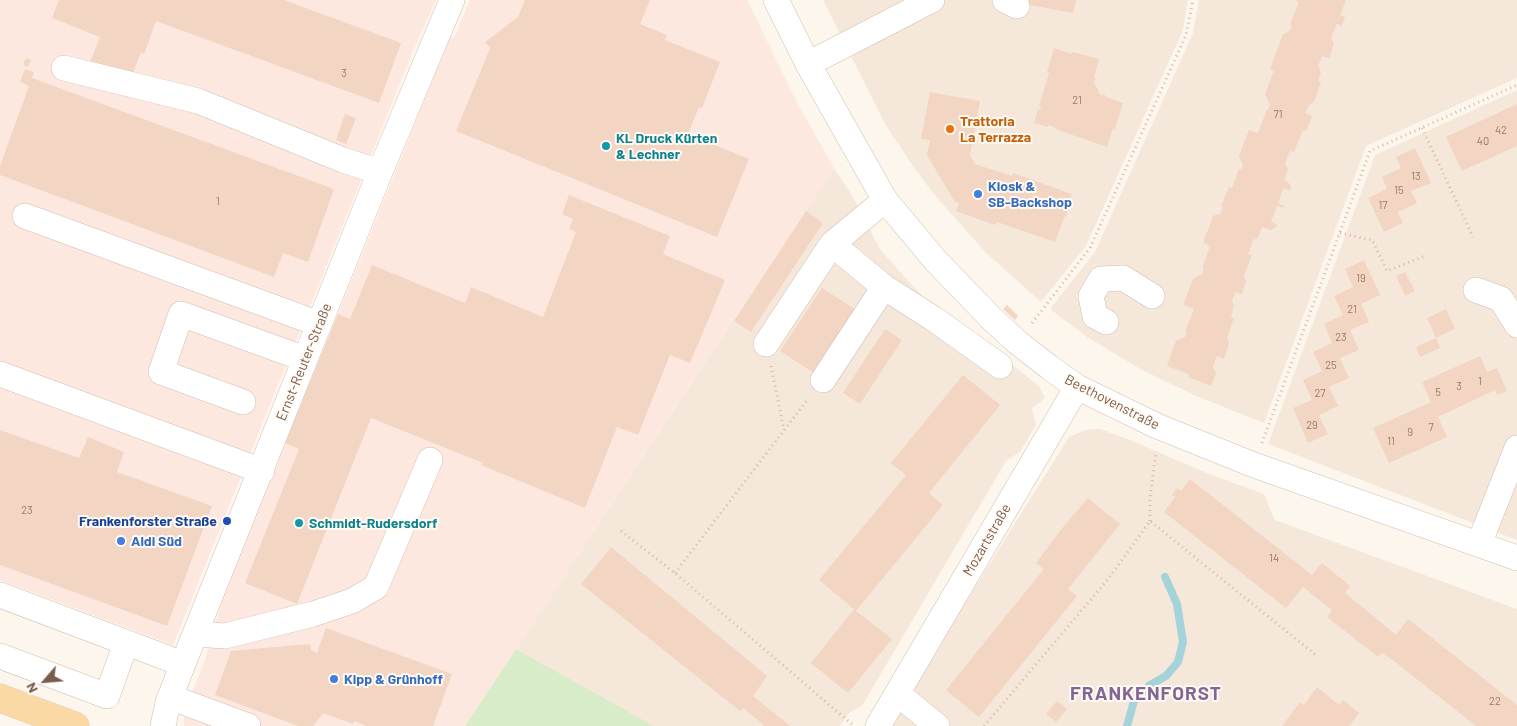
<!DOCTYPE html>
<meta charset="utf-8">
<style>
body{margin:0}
#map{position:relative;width:1517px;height:726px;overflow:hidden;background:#fdf6ec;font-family:Barlow,sans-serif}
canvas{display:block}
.north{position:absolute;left:20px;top:656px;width:50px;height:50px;-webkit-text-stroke:4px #fffaf3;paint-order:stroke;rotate:243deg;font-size:14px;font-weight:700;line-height:20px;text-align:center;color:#7a5c4d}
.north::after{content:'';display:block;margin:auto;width:18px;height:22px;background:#7a5c4d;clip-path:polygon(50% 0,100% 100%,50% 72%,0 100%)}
</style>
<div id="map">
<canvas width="1517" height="726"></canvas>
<div class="north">N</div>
</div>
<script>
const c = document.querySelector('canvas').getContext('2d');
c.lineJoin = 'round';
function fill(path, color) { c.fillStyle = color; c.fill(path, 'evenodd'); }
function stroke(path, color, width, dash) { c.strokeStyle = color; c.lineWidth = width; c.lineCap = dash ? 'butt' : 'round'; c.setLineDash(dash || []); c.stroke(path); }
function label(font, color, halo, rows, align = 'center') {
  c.font = font + ' Barlow,sans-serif'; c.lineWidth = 4; c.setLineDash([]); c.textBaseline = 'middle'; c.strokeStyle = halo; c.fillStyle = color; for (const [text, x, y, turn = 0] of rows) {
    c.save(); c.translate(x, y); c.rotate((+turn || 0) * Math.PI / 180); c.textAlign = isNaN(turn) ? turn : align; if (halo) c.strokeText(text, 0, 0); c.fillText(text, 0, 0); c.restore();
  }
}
fill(new Path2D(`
 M823 0H1188L1183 30 1086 246 1041 302 986 253 933 193 911 163 885 124Z
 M1199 0H1517V78L1366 146 1264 423 1196 396 1142 370 1087 337 1050 309 1095 252 1193 33Z
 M1517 90V540L1268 444 1375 155Z
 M834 168 853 197 880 249 911 284 943 317 996 352 1039 386 1045 398 1032 408 1036 425 1020 452 1006 461 862 706 849 713 840 726H652L516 649Z
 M1100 429 1130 440 1209 474 1264 494 1275 520 1517 609V726H888L1069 437 1085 430Z`), '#f5e8da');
fill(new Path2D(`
 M0 0H436L411 56 173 645 0 580Z
 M470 0H747L799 106 834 168 465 726H184V715L185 709 205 660 222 601 435 74 451 37 454 38Z`), '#fde8e0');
fill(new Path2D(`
 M516 649 652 725V726H465Z`), '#d8ecc9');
stroke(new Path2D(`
 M1127 726 1134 701 1150 685 1166 676 1178 662 1183 642 1177 604 1165 577`), '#a5d3da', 8);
fill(new Path2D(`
 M59 0H284L401 43 379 103 156 21 144 54 141 53 131 77 90 62 100 37 52 18Z
 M525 0H650L640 24 667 35 665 40 720 62 702 108 699 107 688 134 749 159 717 237 456 131 490 48 485 42 518 17Z
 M1026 0H1076L1073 13 1025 4Z
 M1295 0H1346L1340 15 1345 17 1342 26 1337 24 1331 38 1334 44 1329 58 1322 56 1318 66 1321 72 1318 81 1321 82 1314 102 1309 105 1305 113 1312 116 1307 129 1302 132 1294 152 1290 150 1285 164 1288 169 1284 180 1288 182 1291 187 1290 191 1283 188 1278 204 1284 206 1283 208 1277 206 1271 222 1277 224 1276 227 1271 230 1262 227 1258 238 1253 240 1248 254 1252 255 1244 276 1246 281 1242 294 1235 292 1232 301 1234 306 1231 317 1234 318 1227 338 1229 343 1224 359 1217 356 1213 367 1216 373 1211 386 1188 377 1189 374 1167 366 1176 341 1185 337 1187 332 1185 331 1194 309 1183 305 1193 279 1202 274 1204 269 1202 268 1210 246 1203 243 1213 216 1221 213 1223 207 1221 206 1229 187 1232 188 1239 169 1241 170 1243 165 1239 156 1249 130 1258 133 1267 109 1268 110 1270 105 1265 94 1274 70 1270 69 1283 34 1290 31 1292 25 1290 24 1299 2Z
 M1054 48 1072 54 1073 52 1099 59 1094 77 1096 80 1093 81 1101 96 1104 94 1106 97 1123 103 1115 129 1113 128 1107 147 1055 129V127L1048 125V127L1034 123 1038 109 1040 110 1041 107 1039 106 1049 73 1047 72Z
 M26 58 31 60 28 67 23 65Z
 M25 69 34 72 32 78 334 189 308 262 283 253 274 277 0 175V166L29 86 20 82Z
 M930 92 980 101 970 155 975 164 1012 176 1013 173 1072 194 1066 210 1067 214 1064 218 1055 242 997 222 995 225 956 211 959 203 955 202 927 155 930 140 921 139Z
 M1517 104V146L1462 171 1446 137Z
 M345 114 356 118 346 144 336 140Z
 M1415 148 1431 183 1411 191 1417 203 1398 212 1403 223 1384 232 1368 198 1387 189 1382 177 1401 168 1396 157Z
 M569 195 670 236 663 254 725 280 690 363 670 355 638 435 617 427 585 508 481 465 483 463 371 418 297 604 245 583 299 449 285 443 338 314 350 319 372 265 465 303 471 287 543 317 576 232 569 229 573 219 562 214Z
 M806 211 823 223 751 332 734 321Z
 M1364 260 1380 295 1361 304 1369 322 1350 330 1359 350 1340 358 1349 378 1329 387 1338 406 1319 415 1328 434 1308 443 1293 408 1312 400 1303 380 1322 371 1313 352 1332 343 1324 324 1343 315 1334 296 1353 287 1345 269Z
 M1405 272 1415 291 1405 296 1396 276Z
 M822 288 856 310 814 373 780 351Z
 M1007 305 1018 316 1015 320 1003 309Z
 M1446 309 1455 329 1436 338 1427 318Z
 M885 329 902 340 860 404 843 393Z
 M1436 338 1440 348 1420 357 1416 347Z
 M1480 356 1487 372 1497 368 1507 391 1497 395 1495 390 1438 417 1447 437 1389 463 1373 428 1431 402 1422 382Z
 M963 375 1000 405 929 493 943 505 856 611 892 639 848 693 811 663 854 609 819 580 906 475 891 463Z
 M0 430 79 458 88 437 124 452 117 472 212 506 167 626 0 565Z
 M1190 479 1312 575 1322 563 1350 586 1345 593 1396 635 1408 619 1517 705V726H1476L1394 661 1382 653 1378 657 1327 617 1332 610 1303 587 1286 608 1164 512 1175 497 1172 495 1177 488 1181 491Z
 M1088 498 1120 524 1068 589 1077 596 979 717 946 690 1044 569 1036 563 1064 526Z
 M611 547 767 676 753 696 790 726H765L743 708 740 711 581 584Z
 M326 628 452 674 433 726H367L354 721 353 724 323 713 313 726H298L215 695 231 651 310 644 311 650 317 653Z
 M1317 687 1339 705 1343 700 1359 713 1349 726H1282L1300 702 1304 705Z
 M1057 701 1067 709 1056 722 1046 714Z`), '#f3d5c3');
const minor = new Path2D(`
 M776 0 808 64 885 200 936 261 992 319 1017 342 1049 367 1077 387 1157 426 1254 465 1517 558
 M1005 0 1017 6
 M808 64 932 0
 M64 68 198 101 343 160 380 172
 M885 200 832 244 884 287 934 319 1000 366
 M25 216 319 324
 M1476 290 1501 299 1517 325
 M1106 322 1095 316 1091 296 1101 279 1123 278 1152 296
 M766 344 832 244
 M0 374 262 471
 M823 380 884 287
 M243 402 161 372 181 314 305 359
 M1479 544 1517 448
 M0 595 183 664
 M195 634 225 636 313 614 352 601 376 587 430 460
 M0 656 107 696 126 643
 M898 694 937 726
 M170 697 248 726
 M163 726 168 702 183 664 380 172 452 0
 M878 726 1077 387`);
const major = new Path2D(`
 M0 698 75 726`);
stroke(minor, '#d1beb0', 26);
stroke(major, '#dad1cd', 29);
stroke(new Path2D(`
 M1422 128 1473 237
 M1340 233 1372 240 1387 271 1425 256
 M1032 323 1090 248 1186 35 1193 0
 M771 366 784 430
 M1262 443 1370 151 1517 85
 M1150 521V498L1156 452
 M621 531 675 573 854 726
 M675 573 808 399
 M984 726 1109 578 1150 521 1317 656`), '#d9b8a5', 3, [1, 4]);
stroke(minor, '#fff', 25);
stroke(major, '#fbd9a5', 28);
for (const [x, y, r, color] of [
 [950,129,5,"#e8710a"],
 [606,146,5,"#0f9aa8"],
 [978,194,5,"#3f7fe0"],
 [227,521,5,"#1a4fb4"],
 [299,523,5,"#0f9aa8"],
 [121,541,5,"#3f7fe0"],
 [334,679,5,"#3f7fe0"]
]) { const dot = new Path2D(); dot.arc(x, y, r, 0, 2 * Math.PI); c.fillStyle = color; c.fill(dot); stroke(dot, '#fffaf3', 2); }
label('11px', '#987a6a', null, [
 ["3",344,73],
 ["21",1077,100],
 ["71",1278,114],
 ["42",1501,130],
 ["40",1483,141],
 ["13",1416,176],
 ["15",1399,190],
 ["1",218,201],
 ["17",1383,205],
 ["19",1361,278],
 ["21",1352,309],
 ["23",1341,337],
 ["25",1331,365],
 ["1",1480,381],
 ["3",1459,386],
 ["5",1438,392],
 ["27",1320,393],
 ["29",1312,425],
 ["7",1431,427],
 ["9",1410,432],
 ["11",1391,441],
 ["23",27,510],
 ["14",1274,558],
 ["22",1495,701]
]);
label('bold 14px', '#c56008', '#fffaf3', [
 ["Trattoria",960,121],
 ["La Terrazza",960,137]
], 'left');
label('bold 14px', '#0d838f', '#fffaf3', [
 ["KL Druck Kürten",616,138],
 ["& Lechner",616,154],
 ["Schmidt-Rudersdorf",309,523]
], 'left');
label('bold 14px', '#366cbe', '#fffaf3', [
 ["Kiosk &",988,186],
 ["SB-Backshop",988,202],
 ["Aldi Süd",131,541],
 ["Kipp & Grünhoff",344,679]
], 'left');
label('14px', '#7a5c4d', '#fffaf3', [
 ["Ernst-Reuter-Straße",304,362,-68],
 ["Beethovenstraße",1112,402,27],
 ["Mozartstraße",987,540,-60]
]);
label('bold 14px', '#164399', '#fffaf3', [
 ["Frankenforster Straße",217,521]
], 'right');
c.letterSpacing = '1px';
label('bold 19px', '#846695', '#fffaf3', [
 ["FRANKENFORST",1146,694]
]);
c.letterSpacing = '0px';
</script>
